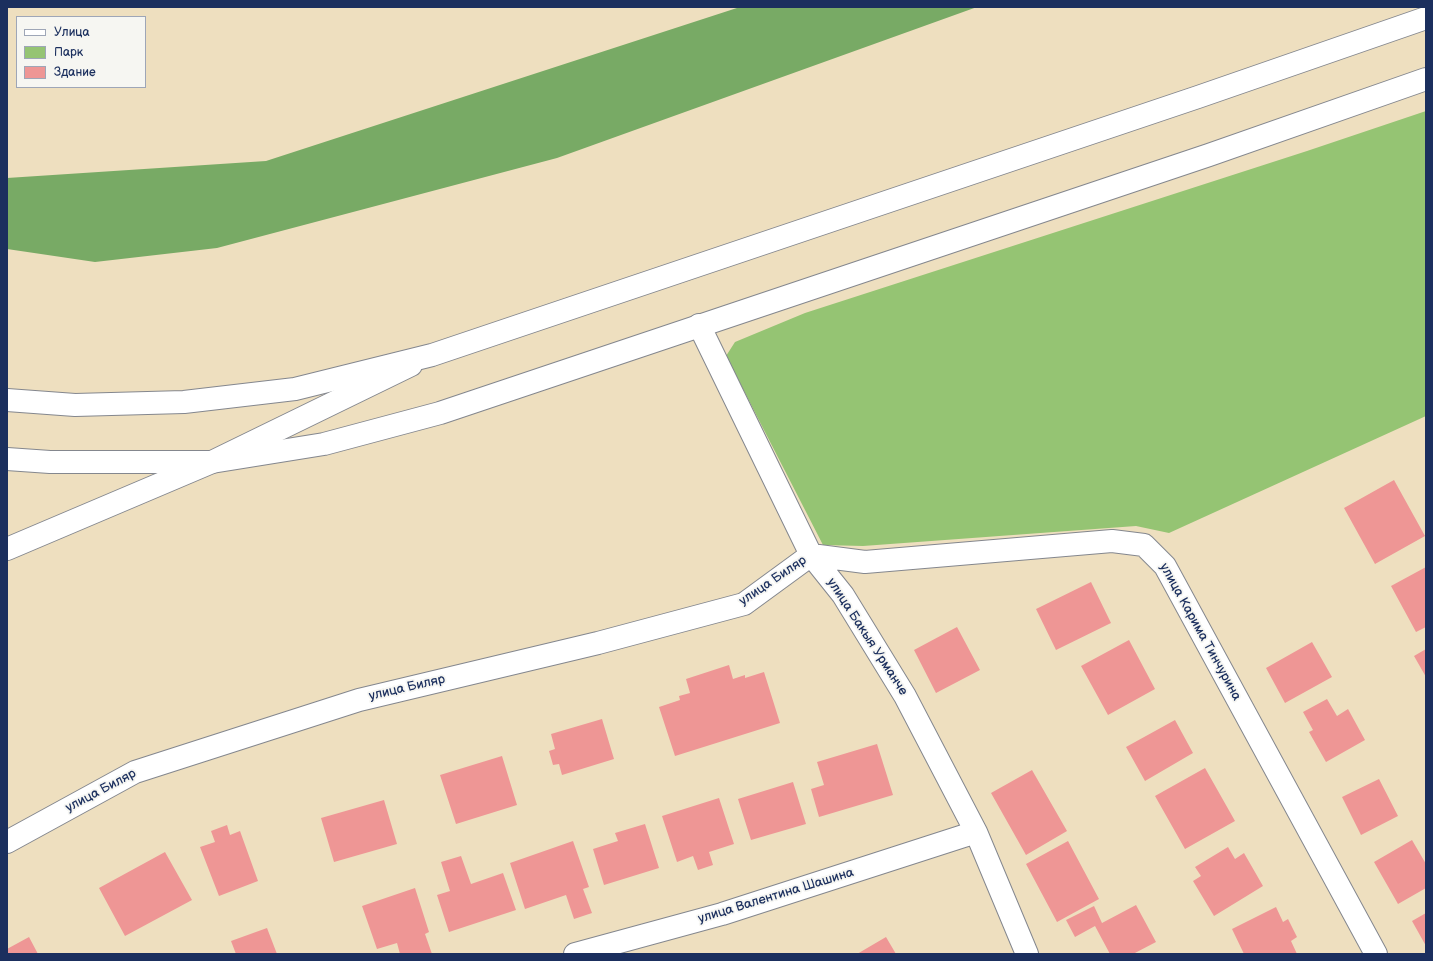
<!DOCTYPE html>
<meta charset="utf-8">
<style>
body{margin:0}
#map{position:relative;width:1433px;height:961px;overflow:hidden;background:#eedfbf;font-family:"Balsamiq Sans",sans-serif}
canvas{display:block}
.frame{position:absolute;inset:0;border:8px solid #1b2f5e;pointer-events:none}
.legend{position:absolute;left:16px;top:16px;width:130px;height:72px;box-sizing:border-box;background:#f6f6f2;border:1px solid #9ea6b7;margin:0;padding:5px 7px;list-style:none;font-size:12px;color:#1b2f5e}
.legend li{display:flex;align-items:center;gap:8px;height:20px}
.legend b{width:20px;border:1px solid #9ea6b7}
</style>
<div id="map">
<canvas width="1433" height="961"></canvas>
<div class="frame"></div>
<ul class="legend">
<li><b style="height:5px;background:#fff"></b>Улица</li>
<li><b style="height:11px;background:#95c473"></b>Парк</li>
<li><b style="height:11px;background:#ee9695"></b>Здание</li>
</ul>
</div>
<script>
const c = document.querySelector('canvas').getContext('2d');
c.lineJoin = 'round';
function fill(path, color) { c.fillStyle = color; c.fill(path, 'evenodd'); }
function stroke(path, color, width, dash) { c.strokeStyle = color; c.lineWidth = width; c.lineCap = dash ? 'butt' : 'round'; c.setLineDash(dash || []); c.stroke(path); }
function label(font, color, halo, rows, align = 'center') {
  c.font = font + ' "Balsamiq Sans",sans-serif'; c.lineWidth = 3.5; c.setLineDash([]); c.textBaseline = 'middle'; c.strokeStyle = halo; c.fillStyle = color; for (const [text, x, y, turn = 0] of rows) {
    c.save(); c.translate(x, y); c.rotate((+turn || 0) * Math.PI / 180); c.textAlign = isNaN(turn) ? turn : align; if (halo) c.strokeText(text, 0, 0); c.fillText(text, 0, 0); c.restore();
  }
}
fill(new Path2D(`
 M1426 111V416L1169 533 1136 526 863 546 823 545 726 356 735 342 805 313 1307 151Z`), '#95c473');
fill(new Path2D(`
 M740 7H977L557 158 217 248 95 262 7 249V178L266 161Z`), '#78aa65');
fill(new Path2D(`
 M1394 480 1425 536 1375 564 1344 508Z
 M1426 567V627L1416 632 1391 586Z
 M1091 582 1111 623 1056 650 1036 609Z
 M957 627 980 670 936 693 914 650Z
 M1129 640 1155 689 1108 715 1081 666Z
 M1312 642 1332 677 1285 703 1266 668Z
 M1426 649V677L1414 656Z
 M729 665 733 679 745 675V678L764 672 780 723 675 756 659 707 680 700 679 696 690 693 686 679Z
 M1327 699 1337 716 1348 709 1365 740 1326 762 1309 732 1313 730 1303 712Z
 M602 719 614 759 562 775 559 764 553 765 549 751 555 749 551 734Z
 M1175 720 1193 753 1145 781 1126 747Z
 M877 744 893 795 819 817 811 789 824 785 817 762Z
 M502 756 517 805 456 824 440 775Z
 M1205 768 1235 821 1185 849 1155 796Z
 M1032 770 1067 831 1026 855 991 793Z
 M1379 779 1398 816 1361 835 1342 797Z
 M793 782 806 824 751 840 738 799Z
 M719 798 734 844 709 852 713 865 698 870 693 856 677 862 662 816Z
 M384 800 397 844 334 862 321 818Z
 M645 824 659 868 604 885 593 849 618 841 615 833Z
 M227 825 230 835 240 831 258 881 219 896 200 847 215 842 211 831Z
 M1412 840 1426 864V888L1398 904 1374 862Z
 M573 841 589 887 583 889 592 913 574 919 566 895 525 909 510 863Z
 M1068 841 1099 899 1057 922 1026 864Z
 M1228 847 1235 859 1244 853 1263 886 1214 916 1193 881 1201 876 1195 867Z
 M165 852 192 900 125 936 99 888Z
 M461 856 471 884 503 873 516 910 449 932 437 895 450 891 441 862Z
 M415 888 429 932 425 934 432 954H400L397 943 377 949 362 906Z
 M1136 905 1156 942 1133 954H1110L1095 926 1075 937 1066 920 1094 906 1102 923Z
 M1276 907 1283 922 1288 919 1297 937 1291 941 1297 954H1244L1232 929Z
 M1426 913V946L1412 921Z
 M267 928 277 954H236L231 941Z
 M29 937 38 954H7V949Z
 M886 937 896 954H857Z`), '#ee9695');
const minor = new Path2D(`
 M699 325 811 555 843 595 905 696 976 832 1027 954
 M7 842 135 772 359 700 598 643 744 604 811 555 865 562 1112 541 1144 545 1165 566 1376 954
 M575 954 722 914 976 832`);
const major = new Path2D(`
 M7 549 212 462 411 365`);
const highway = new Path2D(`
 M7 400 75 405 184 402 295 389 432 355 1198 97 1426 18
 M7 459 50 462H212L324 444 440 413 1209 155 1426 79`);
stroke(minor, '#84878e', 24);
stroke(major, '#84878e', 24);
stroke(highway, '#84878e', 24);
stroke(minor, '#fff', 22);
stroke(major, '#fff', 22);
stroke(highway, '#fff', 22);
label('13px', '#1b2f5e', '#f6f6f2', [
 ["улица Биляр",773,581,-34],
 ["улица Карима Тинчурина",1200,632,61],
 ["улица Бакыя Урманче",867,637,57],
 ["улица Биляр",407,688,-13],
 ["улица Биляр",101,791,-28],
 ["улица Валентина Шашина",776,896,-17]
]);
</script>
